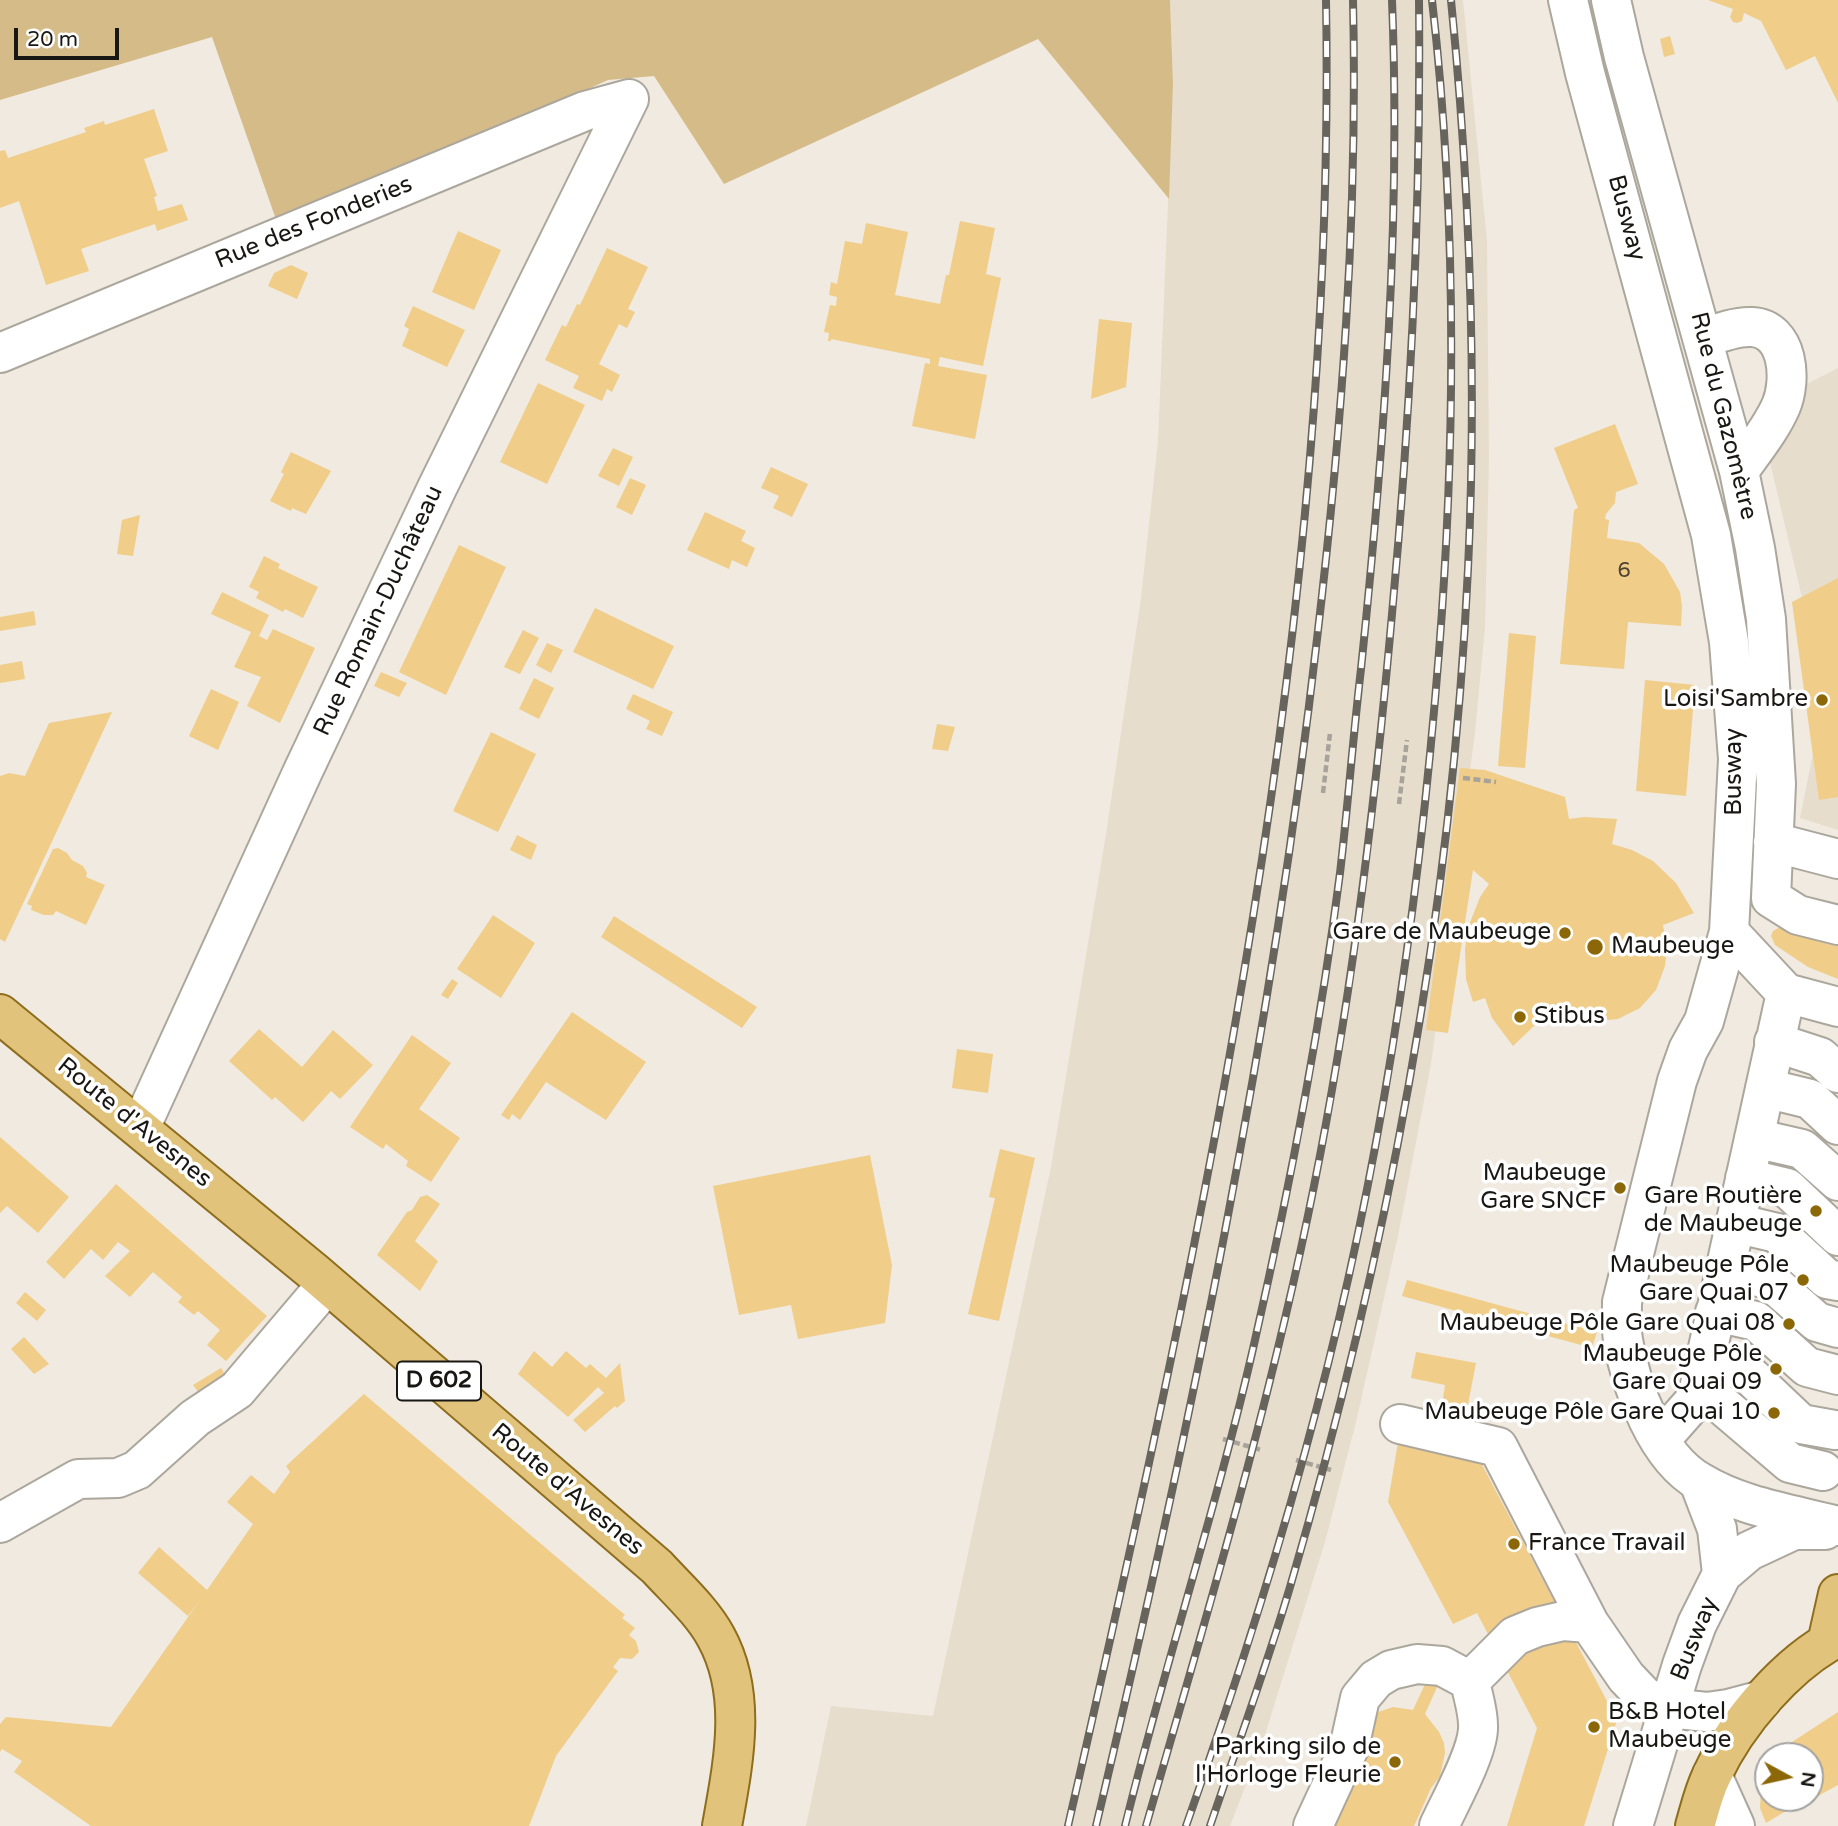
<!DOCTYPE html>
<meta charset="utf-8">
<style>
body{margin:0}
#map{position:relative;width:1838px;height:1826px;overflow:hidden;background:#f0eae0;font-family:"Varela Round",sans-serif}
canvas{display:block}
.north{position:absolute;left:1754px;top:1742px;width:70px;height:70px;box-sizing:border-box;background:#fff;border:2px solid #a3a2a1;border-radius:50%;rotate:98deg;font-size:19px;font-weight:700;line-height:28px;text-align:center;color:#191713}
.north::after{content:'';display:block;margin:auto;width:24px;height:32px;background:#8c6708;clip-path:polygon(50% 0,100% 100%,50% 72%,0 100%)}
.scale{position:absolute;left:14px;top:28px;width:105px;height:32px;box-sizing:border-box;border:4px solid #191713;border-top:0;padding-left:9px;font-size:21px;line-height:24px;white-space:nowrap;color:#191713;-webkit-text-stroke:5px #fff;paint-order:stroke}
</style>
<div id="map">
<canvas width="1838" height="1826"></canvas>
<div class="north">N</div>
<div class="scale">20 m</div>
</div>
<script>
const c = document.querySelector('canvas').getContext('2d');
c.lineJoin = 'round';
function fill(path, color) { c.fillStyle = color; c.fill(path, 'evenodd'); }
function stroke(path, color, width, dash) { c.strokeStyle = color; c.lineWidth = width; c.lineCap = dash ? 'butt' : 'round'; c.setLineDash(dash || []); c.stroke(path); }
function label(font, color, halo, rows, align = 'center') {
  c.font = font + ' "Varela Round",sans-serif'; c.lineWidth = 7; c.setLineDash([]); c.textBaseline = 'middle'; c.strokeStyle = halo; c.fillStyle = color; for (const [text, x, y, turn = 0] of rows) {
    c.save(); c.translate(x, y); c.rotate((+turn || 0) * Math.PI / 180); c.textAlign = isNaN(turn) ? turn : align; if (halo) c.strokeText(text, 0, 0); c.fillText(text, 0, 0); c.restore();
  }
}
fill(new Path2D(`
 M1170 0H1463L1487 241 1489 460 1485 627 1475 733 1431 1064 1398 1236 1356 1422 1325 1542 1263 1741 1230 1826H806L831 1706 933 1716 1051 1167 1106 834 1141 598 1158 441 1173 84Z
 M1838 368V830L1800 818 1815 744 1805 610 1768 454 1801 387Z`), '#e7ddcc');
fill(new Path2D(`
 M0 0H1170L1173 84 1169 199 1038 39 724 184 654 76 608 80 279 228 212 37 0 100Z`), '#d5bb88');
fill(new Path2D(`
 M1708 0H1838V103L1815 56 1786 70 1761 21 1744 13 1742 21 1737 23 1733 22 1730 17 1733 9Z
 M1670 36 1675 54 1664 57 1660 39Z
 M154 109 168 151 144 159 157 196 154 197 158 211 182 204 188 220 157 231 155 224 81 249 89 271 46 285 19 201 0 208V151L5 150 8 158 86 132 84 128 104 121 105 125Z
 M960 221 995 228 986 274 1001 278 983 366 940 357 938 366 987 375 975 439 912 426 925 363 930 364V359L831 339V341H828L829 333 824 332 830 305 836 306 837 297 829 295 831 282 837 284 845 241 862 244 866 223 908 232 895 295 940 304 946 275H949Z
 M458 231 501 250 474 310 432 292Z
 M607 248 648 267 628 309 635 312 627 328 619 324 599 364 620 375 612 392 607 389 602 401 573 388 579 376 545 360 562 325 566 327 577 304 580 305Z
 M291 265 308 273 297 299 268 286 274 273Z
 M413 306 465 330 447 367 402 346 409 329 404 326Z
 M1099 319 1132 323 1126 387 1091 399Z
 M538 383 585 405 547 484 500 462Z
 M1615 424 1638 484 1616 492 1615 503 1606 514 1605 519 1609 520 1607 538 1639 543 1664 564 1680 592 1682 606 1681 626 1628 622 1624 669 1560 664 1574 510 1578 508 1554 448Z
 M613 448 633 457 619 486 598 476Z
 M291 452 331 471 306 514 292 508 291 511 270 501 284 474 281 472Z
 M771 467 808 484 792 517 773 508 779 496 761 488Z
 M630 478 646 485 632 515 616 507Z
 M705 512 746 531 741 541 755 548 747 567 732 560 729 569 687 550Z
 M140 515 133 556 117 554 122 520Z
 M459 545 506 567 446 695 399 672Z
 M264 556 280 564 278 568 318 587 303 618 285 609 283 612 256 598 259 592 249 587Z
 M1838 578V797L1819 800 1792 602Z
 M222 592 269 615 259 636 267 640 273 629 315 648 280 723 247 706 261 677 234 667 251 632 211 614Z
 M595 608 674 646 653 689 573 652Z
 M34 611 36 625 0 631V617Z
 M523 630 539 638 520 674 504 667Z
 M1509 633 1536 636 1525 768 1498 766Z
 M547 643 563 650 551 673 536 665Z
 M22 661 25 679 0 683V665Z
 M381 672 407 683 399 697 374 686Z
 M534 678 554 688 539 719 519 709Z
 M1645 680 1695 685 1686 796 1636 791Z
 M211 689 239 702 218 750 189 736Z
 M633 694 673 712 662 736 646 729 650 721 626 709Z
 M112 712 49 848 5 942 0 939V776L9 773 25 776 49 723Z
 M937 724 955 727 948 751 932 749Z
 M491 732 536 754 498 832 453 811Z
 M1460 768 1485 770 1565 797 1569 819 1584 817 1617 819 1612 844 1632 850 1653 861 1676 883 1694 913 1663 925 1667 947 1665 966 1656 990 1640 1008 1618 1019 1599 1021 1572 1014 1558 1003 1513 1046 1492 1018 1485 998 1473 1002 1466 979 1465 949 1469 925 1480 897 1489 884 1473 870 1448 1033 1426 1030Z
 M517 835 537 845 531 860 510 850Z
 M58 848 67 853 72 860 83 866 87 873 86 877 105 885 86 925 56 911 53 915H44L31 910 32 906 27 904 53 849Z
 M493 915 535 943 501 998 457 969Z
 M614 916 757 1007 742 1028 601 937Z
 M1780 927 1838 940V979L1808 967 1775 945 1771 936 1773 931Z
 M452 979 458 983 448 999 441 995Z
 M572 1012 646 1062 606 1120 546 1082 520 1120 512 1114 509 1120 501 1115Z
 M259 1029 302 1067 333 1030 373 1065 340 1099 331 1091 303 1122 275 1097 272 1100 229 1061Z
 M412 1035 451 1063 419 1109 460 1138 431 1182 406 1166 408 1161 386 1144 383 1149 350 1127Z
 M957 1049 993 1054 988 1093 952 1088Z
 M0 1137 69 1197 38 1233 7 1206 0 1213Z
 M1000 1149 1035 1158 999 1321 968 1314 995 1198 989 1197Z
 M870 1155 892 1265 885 1323 798 1339 791 1305 739 1315 713 1186Z
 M116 1184 267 1316 226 1361 207 1345 220 1330 198 1311 194 1315 178 1302 182 1297 153 1272 130 1297 105 1276 130 1251 118 1242 103 1260 91 1249 64 1279 46 1262Z
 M427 1195 440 1204 415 1241 438 1261 420 1291 377 1255 407 1212 412 1210 420 1197Z
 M1407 1280 1597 1332 1592 1348 1402 1296Z
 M25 1292 46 1310 37 1321 16 1303Z
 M24 1337 49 1364 34 1374 11 1349Z
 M534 1351 552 1367 566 1351 586 1368 590 1364 606 1378 620 1363 625 1401 617 1408 615 1406 585 1432 573 1420 604 1393 598 1387 568 1417 518 1374Z
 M1416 1352 1476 1363 1466 1415 1441 1411 1445 1385 1411 1378Z
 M221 1368 228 1379 202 1397 193 1385Z
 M364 1394 625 1615 622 1618 635 1628 629 1635 636 1641 639 1652 632 1659 620 1658 613 1667 618 1671 556 1756 529 1826H91L14 1772 22 1761 2 1749 0 1752V1724L6 1717 111 1727 200 1600 188 1616 138 1573 159 1547 207 1590 253 1524 227 1502 251 1475 274 1494 290 1472 286 1466Z
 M1398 1442 1480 1461 1617 1720 1584 1826H1507L1537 1728 1477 1613 1453 1624 1388 1502Z
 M1427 1680 1438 1685 1425 1714 1439 1732 1444 1743 1445 1753 1440 1776 1431 1788 1414 1826H1317L1372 1714 1393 1707 1413 1710Z
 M1838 1712V1785L1803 1804 1801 1802 1766 1823 1760 1808 1761 1790 1768 1770V1798H1810V1756H1779L1792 1742Z`), '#f0cd89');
const minor = new Path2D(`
 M1568 0 1585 73 1711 535 1729 642 1738 759 1729 932 1704 1021 1688 1050 1677 1081 1622 1302C1622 1314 1621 1328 1623 1340 1631 1387 1656 1457 1700 1482 1741 1507 1792 1514 1838 1526
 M1611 0 1624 57 1739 471 1755 548 1766 619 1776 784 1771 898 1798 915 1838 925
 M1704 338C1718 333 1737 326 1752 327 1789 329 1792 380 1781 406 1771 429 1753 451 1739 471
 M0 353 585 111 629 99
 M1773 842 1838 859
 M1729 932 1786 993 1838 1007
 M1774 1042 1820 1057 1838 1073
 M1765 1088 1810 1099 1838 1125
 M140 1128 303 771 437 488 629 99
 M1754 1138 1802 1149 1838 1181
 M1745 1178 1787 1188 1838 1236
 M1735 1223 1777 1233 1827 1279 1838 1281
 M1725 1270 1768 1279 1817 1322 1838 1328
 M1715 1312 1756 1321 1807 1367 1838 1375
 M1704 1362 1744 1370 1801 1424 1835 1430
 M1697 1398 1716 1400 1790 1463 1823 1471
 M1400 1424 1498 1447 1589 1623 1626 1677 1645 1697 1668 1708 1707 1712 1728 1709 1762 1700
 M1660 1440 1697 1398 1786 993
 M1699 1482 1717 1529 1722 1574
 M0 1523 78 1479 118 1478 137 1470 195 1418 237 1390 327 1284
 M1470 1681 1515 1636 1537 1627 1563 1621 1589 1623
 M1712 1775 1735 1826
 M1313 1826 1349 1748 1360 1698 1376 1679 1391 1670 1417 1664 1442 1666 1470 1681C1473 1697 1479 1713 1478 1729 1477 1754 1450 1802 1439 1826
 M1633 1826 1682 1665 1697 1624 1722 1574 1749 1551 1794 1530H1825`);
const major = new Path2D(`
 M0 1014 315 1273 657 1567C677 1589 702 1611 716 1637 748 1695 733 1764 722 1826
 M1827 1643 1838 1594
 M1695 1826C1700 1809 1704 1791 1712 1775 1736 1723 1787 1663 1838 1637`);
stroke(minor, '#aca79d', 42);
stroke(major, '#8e6d1d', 42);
stroke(new Path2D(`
 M1463 778 1496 782
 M1323 793 1330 733
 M1399 804 1407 740
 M1223 1439 1261 1450
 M1296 1460 1331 1470`), '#a7a29a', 4.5, [7, 3.5]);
stroke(minor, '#fff', 38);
stroke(major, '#e1c37b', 38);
const rail = new Path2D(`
 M1068 1826C1205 1227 1337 618 1326 0
 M1096 1826C1189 1434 1271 1040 1317 639 1342 427 1358 214 1353 0
 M1125 1826C1165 1663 1218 1504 1255 1340 1290 1186 1320 1030 1340 873 1348 805 1353 737 1361 669 1384 447 1401 223 1392 0
 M1146 1826C1207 1614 1271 1402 1314 1186 1352 997 1375 806 1392 614 1411 409 1421 206 1419 0
 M1186 1826C1235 1688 1280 1549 1317 1407 1382 1161 1419 906 1439 652 1456 435 1457 217 1432 0
 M1210 1826C1237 1747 1266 1668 1290 1587 1386 1260 1452 910 1468 569 1477 379 1470 189 1451 0`);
stroke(rail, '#67645e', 8);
stroke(rail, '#fff', 5, [16]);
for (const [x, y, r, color] of [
 [1822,700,7,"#8c6708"],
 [1565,933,7,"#8c6708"],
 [1595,947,9,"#8c6708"],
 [1520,1017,7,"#8c6708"],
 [1620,1188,7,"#8c6708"],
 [1816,1211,7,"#8c6708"],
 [1803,1280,7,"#8c6708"],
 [1789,1324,7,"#8c6708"],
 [1776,1369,7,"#8c6708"],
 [1774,1413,7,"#8c6708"],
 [1514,1544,7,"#8c6708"],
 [1594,1727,7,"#8c6708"],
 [1395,1762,7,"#8c6708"]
]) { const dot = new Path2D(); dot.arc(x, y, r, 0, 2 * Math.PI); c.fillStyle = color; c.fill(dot); stroke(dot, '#fff', 2.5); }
label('21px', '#4f4430', null, [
 ["6",1624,571]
]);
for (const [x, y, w] of [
 [439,1381,84]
]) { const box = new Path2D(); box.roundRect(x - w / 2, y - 19.5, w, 39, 5); c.fillStyle = '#fff'; c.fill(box); stroke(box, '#191713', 2); }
label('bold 23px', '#191713', null, [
 ["D 602",439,1381]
]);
label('24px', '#191713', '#fff', [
 ["Busway",1626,218,75],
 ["Rue des Fonderies",314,223,-22],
 ["Rue du Gazomètre",1723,416,76],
 ["Rue Romain-Duchâteau",379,611,-65],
 ["Busway",1735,772,-90],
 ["Route d'Avesnes",134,1123,39],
 ["Route d'Avesnes",567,1490,40],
 ["Busway",1695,1639,-68]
]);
label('24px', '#191713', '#fff', [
 ["Loisi'Sambre",1808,700],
 ["Gare de Maubeuge",1551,933],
 ["Maubeuge",1611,947,"left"],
 ["Stibus",1534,1017,"left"],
 ["Maubeuge",1606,1174],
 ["Gare SNCF",1606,1202],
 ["Gare Routière",1802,1197],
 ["de Maubeuge",1802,1225],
 ["Maubeuge Pôle",1789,1266],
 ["Gare Quai 07",1789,1294],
 ["Maubeuge Pôle Gare Quai 08",1775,1324],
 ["Maubeuge Pôle",1762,1355],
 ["Gare Quai 09",1762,1383],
 ["Maubeuge Pôle Gare Quai 10",1760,1413],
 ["France Travail",1528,1544,"left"],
 ["B&B Hotel",1608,1713,"left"],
 ["Maubeuge",1608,1741,"left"],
 ["Parking silo de",1381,1748],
 ["l'Horloge Fleurie",1381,1776]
], 'right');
</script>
